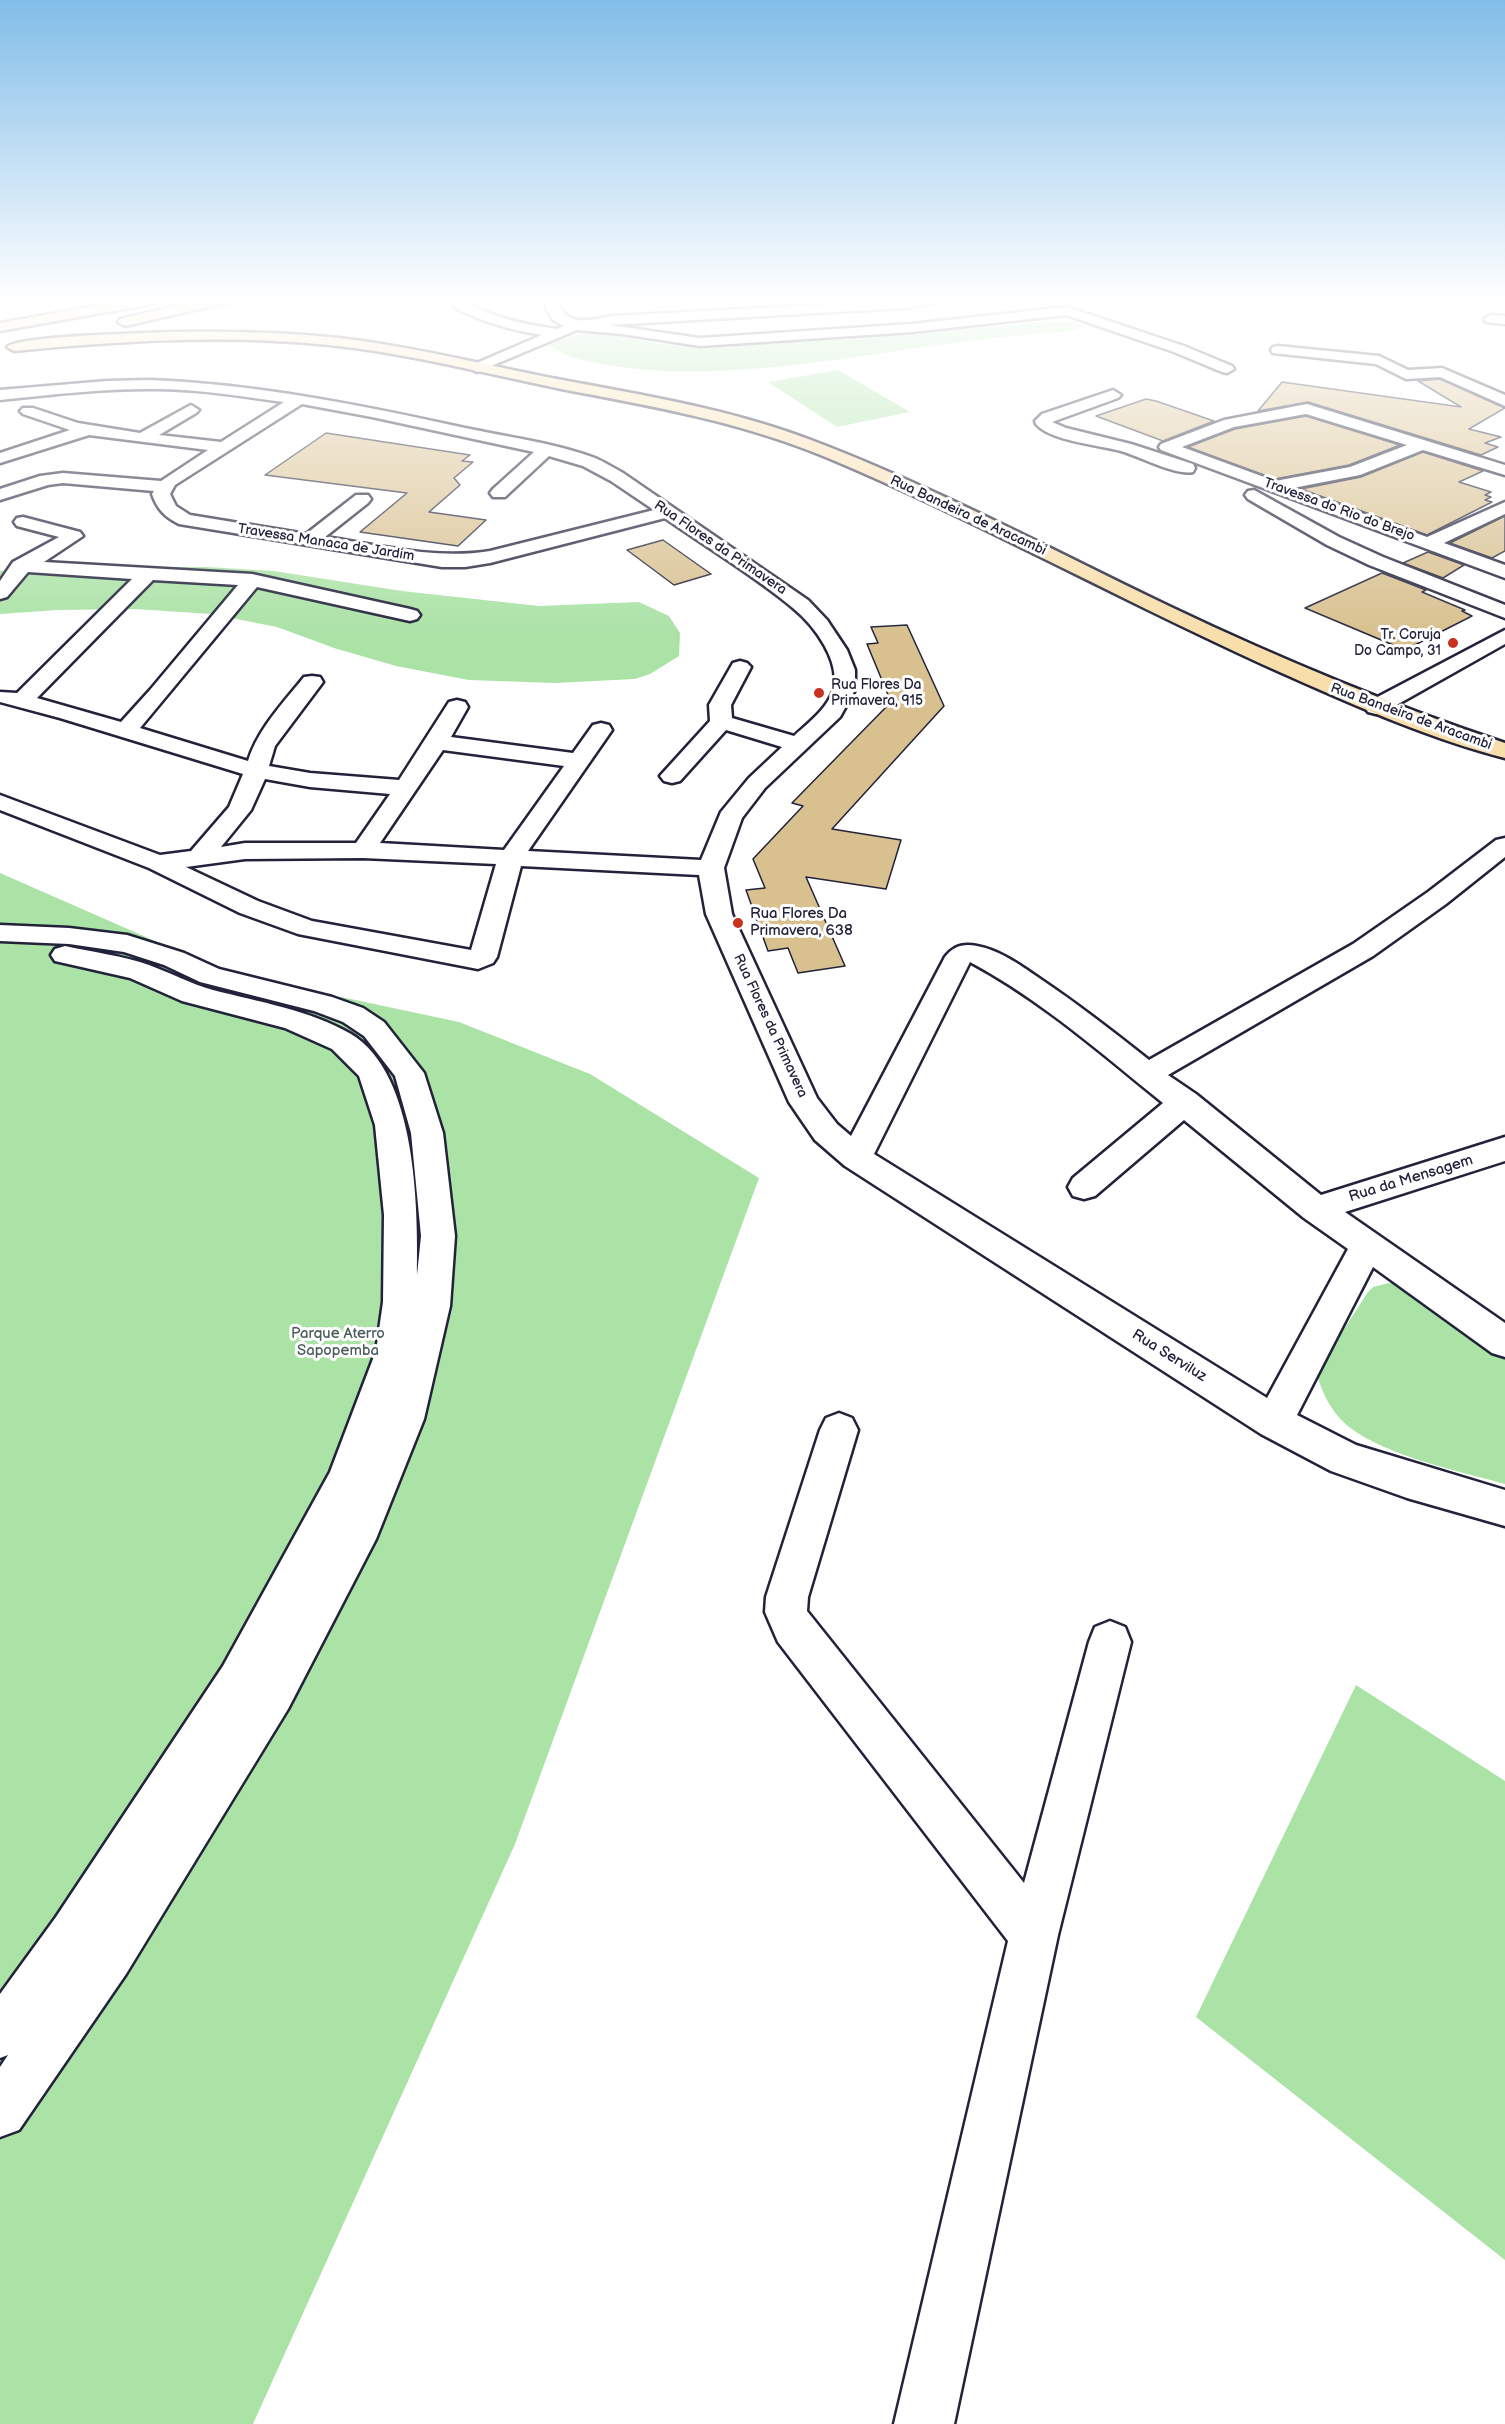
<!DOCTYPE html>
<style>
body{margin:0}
canvas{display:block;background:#fff}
</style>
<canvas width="1505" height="2424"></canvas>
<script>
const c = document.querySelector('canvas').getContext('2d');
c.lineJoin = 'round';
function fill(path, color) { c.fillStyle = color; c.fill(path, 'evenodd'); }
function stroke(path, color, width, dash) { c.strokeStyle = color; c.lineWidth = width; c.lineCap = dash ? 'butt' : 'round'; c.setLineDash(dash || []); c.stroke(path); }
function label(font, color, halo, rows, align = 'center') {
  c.font = font + ' "Balsamiq Sans",sans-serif'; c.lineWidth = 6; c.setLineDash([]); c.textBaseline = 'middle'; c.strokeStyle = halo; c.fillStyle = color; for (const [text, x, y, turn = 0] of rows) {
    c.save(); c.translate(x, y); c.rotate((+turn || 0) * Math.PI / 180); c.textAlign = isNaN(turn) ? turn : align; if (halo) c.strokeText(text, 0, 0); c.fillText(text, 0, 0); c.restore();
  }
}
fill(new Path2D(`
 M1049 322H1074L1085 327 1072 331C1036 334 999 337 963 342 842 357 698 389 578 359 568 356 558 350 549 345 594 321 626 342 673 345 709 346 745 344 782 342 871 338 960 329 1049 322Z
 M838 370 910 412 837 427 768 382Z
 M66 567H207L274 571 402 591 539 606 639 602 669 616 680 633 679 656 650 674 635 679 555 683 469 680 396 666 334 648 277 627 211 614 135 609 58 610 0 614V571Z
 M0 873 228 973 459 1022 590 1074 759 1178 515 1844 253 2424H0Z
 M1389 1283 1400 1284 1505 1354V1484C1457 1470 1367 1453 1336 1414 1326 1401 1321 1388 1316 1372L1368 1292 1373 1287Z
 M1356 1685 1505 1781V2260L1196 2017Z`), '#abe2a6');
const building = new Path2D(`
 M1440 379 1505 408 1469 429 1501 437 1485 443 1498 447 1481 455 1308 402 1258 411 1282 382 1461 407 1418 381Z
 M1146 399 1156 401 1214 421 1163 441 1096 416Z
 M1306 416 1400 445 1349 465 1275 479 1188 447 1235 429Z
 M326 433 470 455 462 461 473 462 454 478 460 485 429 512 486 520 458 546 360 532 407 493 265 475Z
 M1423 452 1483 471 1459 482 1491 492 1485 495 1491 497 1485 500 1492 502 1427 535 1301 489 1361 477Z
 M1505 516V551L1492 558 1450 543Z
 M663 540 711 574 674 585 627 550Z
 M1428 552 1464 565 1443 578 1403 563Z
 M1382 573 1426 590 1422 592 1465 610 1462 611 1472 616 1405 650 1305 608Z
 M907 625 944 706 832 829 901 840 886 889 806 877 845 966 798 973 788 948 768 951 746 890 765 888 753 859 803 806 792 803 891 702 867 644 878 643 871 627Z`);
fill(building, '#d8c08f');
stroke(building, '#22223b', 1.5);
const minor = new Path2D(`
 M451 298H465V302C494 318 525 325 557 329L564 326 553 320 545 306 552 298H565L559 306C571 328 593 319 613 316L948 298 942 302 904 308 609 325 700 338 912 324 1067 307 1184 346 1232 366 1234 369 1227 373 1222 372 1174 352 1066 315 912 332 700 346 622 334 577 330 477 372 470 368 472 365 542 335C511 330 482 322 454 307Z
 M1491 315 1505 316V324L1486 322 1484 319Z
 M1278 346 1379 356 1408 370 1442 368 1505 395V406L1440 377 1406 379 1376 364 1273 353 1271 350 1273 347Z
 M149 380C256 384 361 405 465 428 508 437 554 443 595 458 604 462 614 468 623 473L808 600 827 620 847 650 855 670V690L840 717 765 788 742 818 724 868 732 914 817 1098 837 1124 851 1136 945 957C953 946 964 943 977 946 1000 950 1023 967 1042 980 1079 1005 1114 1032 1149 1060L1353 944 1428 892 1496 840 1505 838V857L1446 904 1373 956 1168 1075 1196 1094 1321 1195 1505 1137V1161L1345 1212 1505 1323V1357L1492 1353 1373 1267 1297 1415 1356 1445 1505 1490V1526L1407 1498 1331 1471 1261 1434 845 1166 815 1140 789 1102 706 914 699 875 521 866 497 957 493 963 478 969 298 934 240 913 149 868 0 810V795L160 855 191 851 229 807 243 774 60 718 0 702V692L17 693 132 579 28 572 7 597 0 599V581L13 562 59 537 17 526 14 522 17 518 23 517 80 532 83 536 44 562 252 574 410 609 417 611 420 615 417 619 410 621 257 587 140 728 248 761C258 729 283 703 304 677L312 676 320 677 323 682 275 746 269 766 310 773 399 780 449 702 457 700 465 702 468 707 451 737 573 753 593 725 601 723 609 725 612 730 528 851 701 860 721 812 749 778 782 747 726 730 680 781 672 783 664 781 660 776 710 721 709 705 733 663 740 661 747 663 751 667 731 705 732 718 794 736C808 723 826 710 833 691 842 662 814 625 793 608 755 576 706 547 665 518L490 563 465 567H442L179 524C165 517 157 509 152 494L154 491 63 483 48 485 0 500V489L40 476 63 473 161 481 208 450 89 435 0 463V453L70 430 23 414 20 411 23 408H33L78 423 140 433 191 405 199 410 196 413 159 435 221 442 284 402C239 396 193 388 147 389 98 389 49 395 0 400V390L107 381ZM302 404 372 417 534 452 493 489 490 493 493 497H505L549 456 583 466 611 481 654 510 490 551C435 560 379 545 325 537L368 503 371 499 368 495H356L306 534 190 515 176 506 170 494 175 485ZM153 580 238 585 150 690 121 722 37 698ZM443 750 564 766 504 850 380 843ZM265 779 310 787 390 794 356 843H245L221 847 251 810ZM363 858 496 864 471 950 312 921 258 901 186 867 245 859ZM970 962C1041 1000 1101 1053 1163 1103L1073 1178 1068 1187 1073 1196 1084 1199 1095 1196 1184 1120 1304 1218 1348 1249 1267 1398 874 1154Z
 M1113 390 1121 395 1118 398 1052 422 1066 428 1131 444 1193 464 1195 468 1193 472C1176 476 1139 456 1121 451 1099 445 1050 441 1036 424L1035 421 1042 414Z
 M1307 404 1505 465V475L1423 450 1360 475 1293 488 1427 537 1505 502V514L1444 543 1505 565V578L1161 450 1159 447 1161 444 1224 420ZM1306 414 1407 445 1350 467 1275 481 1182 447 1234 427Z
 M1254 490 1339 537 1383 557 1505 605V618L1369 565 1327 545 1248 499 1245 495 1248 491Z
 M1505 630V644L1384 712 1376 714 1368 712 1365 707 1368 702Z
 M0 925 69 928 127 935 184 953 219 969 332 997 363 1008 384 1022 424 1073 443 1133 455 1236 450 1306 424 1419 376 1539 288 1709 126 1974 19 2130 0 2137V2067L8 2055 0 2058V1994L56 1917 223 1666 330 1472 376 1351 383 1302 384 1215 375 1125 359 1076 332 1049 285 1028 182 1001 130 978 55 961 51 955 55 949 65 946C93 952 123 956 149 965 171 973 191 984 213 990 259 1002 310 1010 351 1034 417 1074 418 1207 417 1275L421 1236 411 1133 395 1076 364 1036 343 1022 314 1011 200 982 164 965 124 952 69 944 0 941Z
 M839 1413 852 1418 858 1430 808 1597 807 1611 1024 1883 1089 1642 1095 1627 1110 1621 1125 1627 1131 1642 1058 1935 954 2424H894L1008 1941 778 1642 765 1612 766 1597 820 1430 826 1418Z`);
const major = new Path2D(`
 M211 298H235L234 301 125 326 118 322 120 319Z
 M172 332C233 331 294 332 355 340 423 349 490 366 557 379 642 395 730 409 811 440 935 487 1052 550 1171 607 1280 659 1391 705 1505 743V758C1434 740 1358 707 1291 677 1135 608 985 524 828 458 742 422 652 406 561 389 484 373 407 353 329 345 224 334 119 341 14 351L7 347C17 336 148 333 172 332Z`);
const highway = new Path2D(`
 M140 298H169L163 302 0 331V323Z`);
stroke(minor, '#22223b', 5);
stroke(major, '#22223b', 5);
stroke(highway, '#22223b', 5);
fill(minor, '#fff');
fill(major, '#f8deab');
fill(highway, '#f8deab');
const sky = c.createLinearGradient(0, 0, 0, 638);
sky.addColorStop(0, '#81bde8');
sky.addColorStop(0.47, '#fff');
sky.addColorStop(1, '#ffffff00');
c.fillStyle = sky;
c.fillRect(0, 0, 1505, 638);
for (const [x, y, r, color] of [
 [1453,643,6,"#c8321e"],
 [819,693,6,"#c8321e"],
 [738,923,6,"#c8321e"]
]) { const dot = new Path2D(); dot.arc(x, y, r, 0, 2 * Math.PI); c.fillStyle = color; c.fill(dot); stroke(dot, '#fff', 2); }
label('14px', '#22223b', '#fff', [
 ["Travessa do Rio do Brejo",1339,510,20],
 ["Rua Bandeira de Aracambi",968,516,25],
 ["Travessa Manaca de Jardim",326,543,9],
 ["Rua Flores da Primavera",720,548,34],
 ["Rua Bandeira de Aracambi",1411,717,20],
 ["Rua Flores da Primavera",770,1026,65]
]);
label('14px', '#22223b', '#fff', [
 ["Tr. Coruja",1441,635],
 ["Do Campo, 31",1441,651],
 ["Rua Flores Da",831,685,"left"],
 ["Primavera, 915",831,701,"left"]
], 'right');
label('15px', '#22223b', '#fff', [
 ["Rua Flores Da",750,914],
 ["Primavera, 638",750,931]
], 'left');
label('15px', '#22223b', '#fff', [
 ["Rua da Mensagem",1411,1179,-17],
 ["Rua Serviluz",1169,1356,32]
]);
label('15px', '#4b5c5b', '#fff', [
 ["Parque Aterro",338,1334],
 ["Sapopemba",338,1351]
]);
</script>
